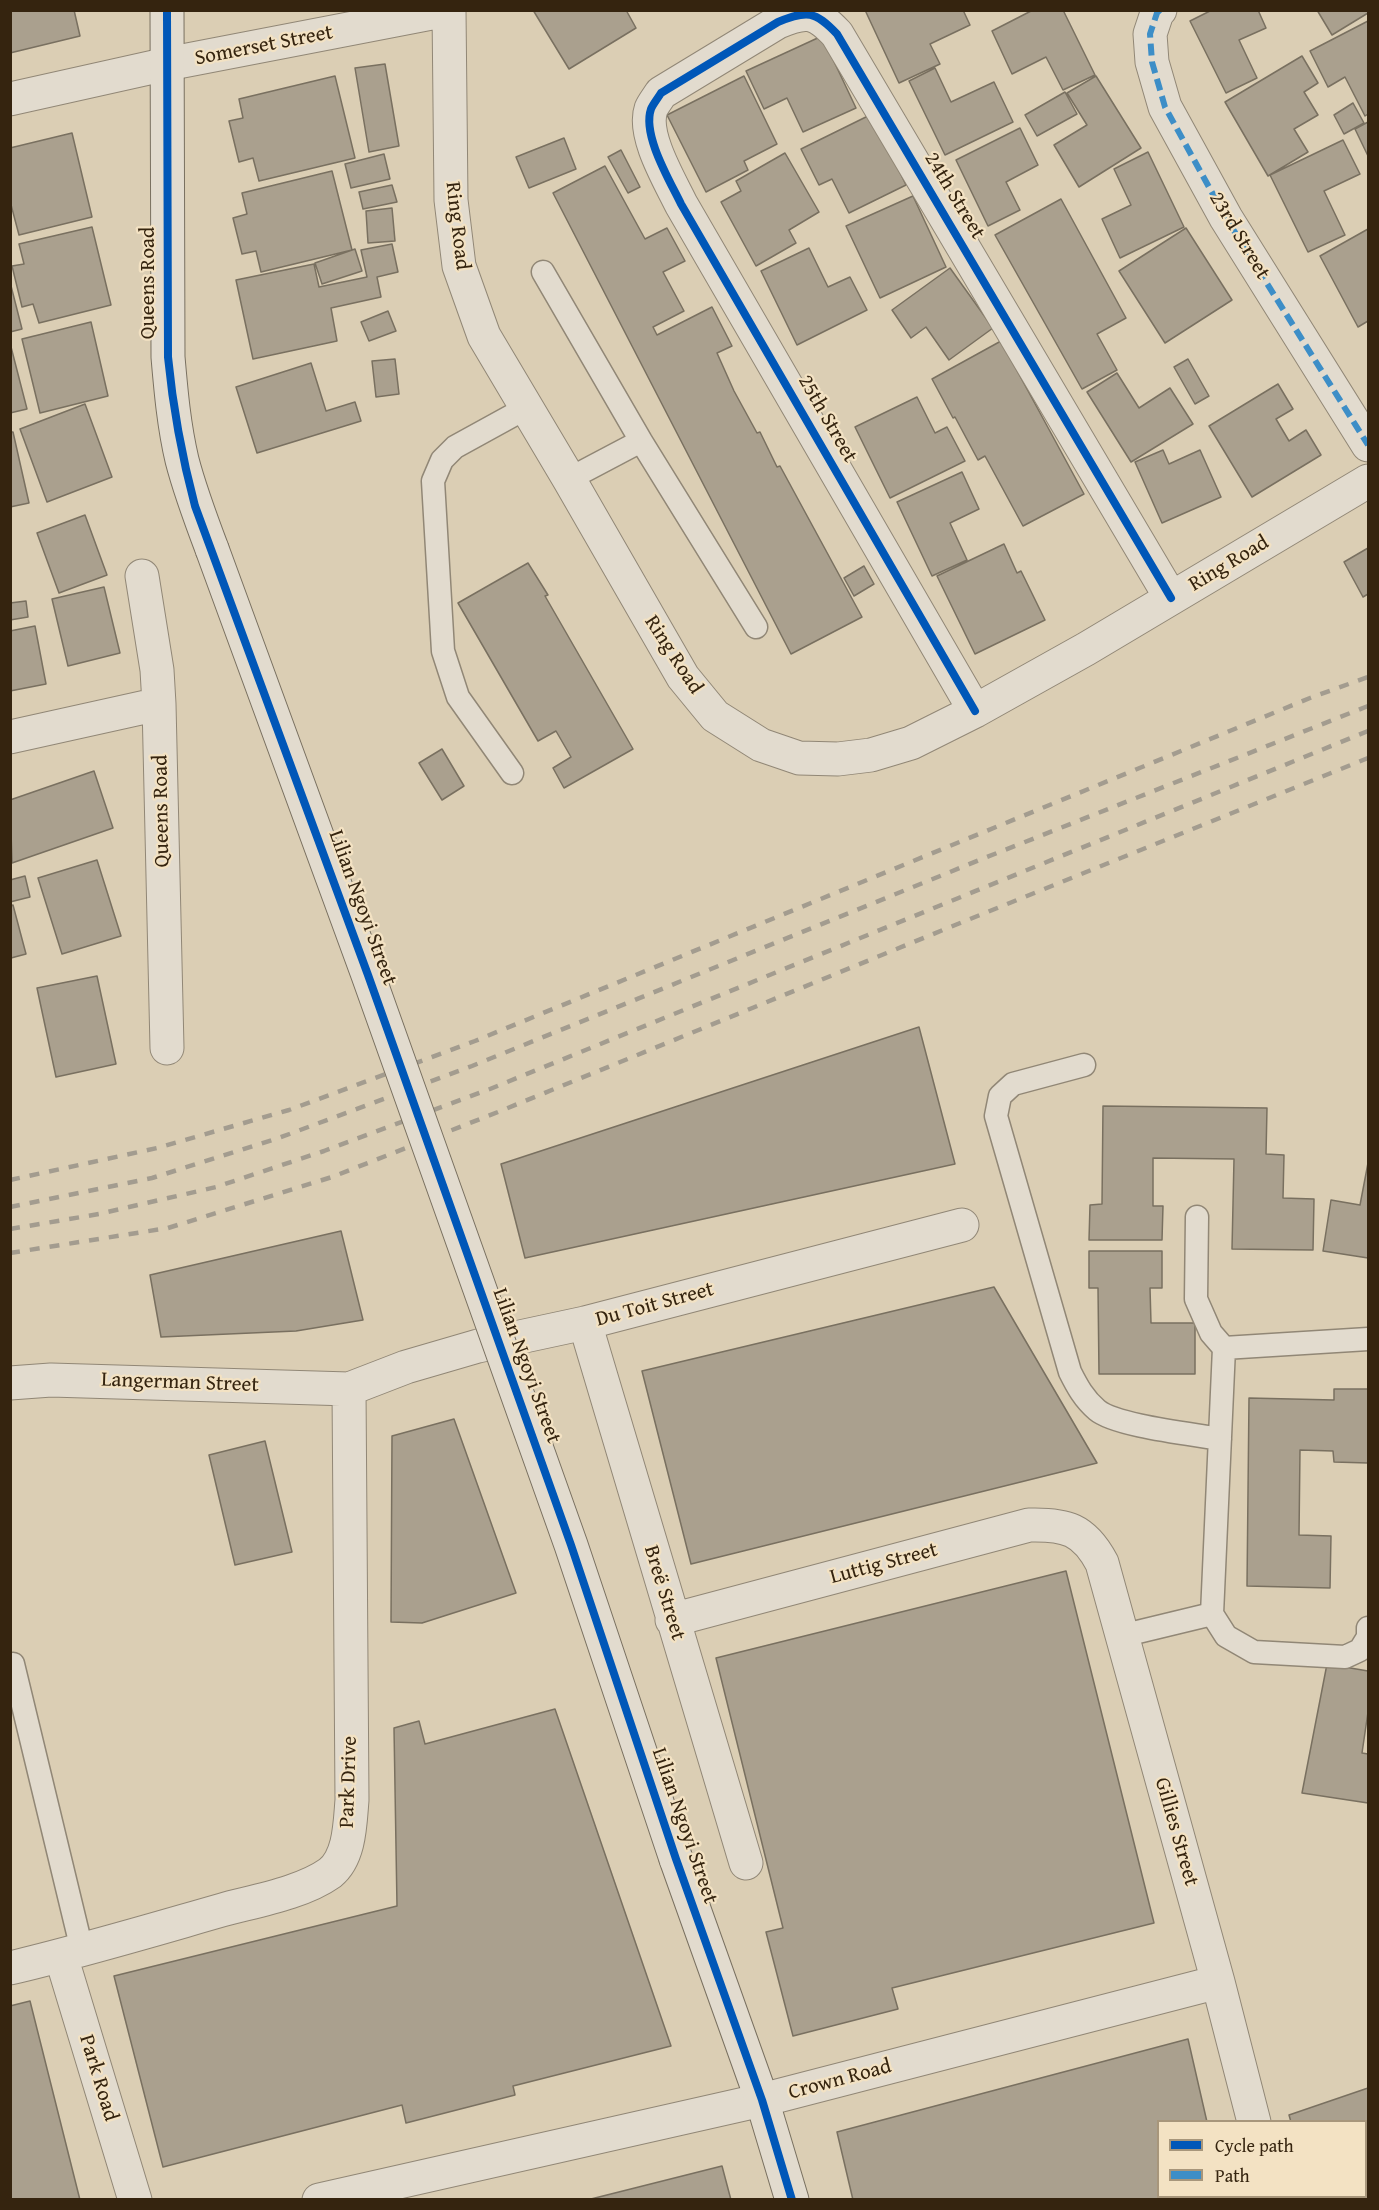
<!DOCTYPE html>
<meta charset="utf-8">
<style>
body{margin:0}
#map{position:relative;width:1379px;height:2210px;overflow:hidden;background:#dbceb4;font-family:"Gentium Book Plus",serif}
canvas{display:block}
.frame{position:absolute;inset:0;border:12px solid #35240f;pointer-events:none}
.legend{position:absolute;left:1157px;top:2120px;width:210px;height:78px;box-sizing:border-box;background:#f3e2c3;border:2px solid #a7967b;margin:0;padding:8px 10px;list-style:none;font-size:18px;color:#35240f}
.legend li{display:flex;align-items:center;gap:12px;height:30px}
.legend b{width:30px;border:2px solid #a7967b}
</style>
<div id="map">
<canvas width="1379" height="2210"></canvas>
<div class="frame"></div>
<ul class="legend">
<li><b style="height:8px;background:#0057b8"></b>Cycle path</li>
<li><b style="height:8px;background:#3d8ec7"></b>Path</li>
</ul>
</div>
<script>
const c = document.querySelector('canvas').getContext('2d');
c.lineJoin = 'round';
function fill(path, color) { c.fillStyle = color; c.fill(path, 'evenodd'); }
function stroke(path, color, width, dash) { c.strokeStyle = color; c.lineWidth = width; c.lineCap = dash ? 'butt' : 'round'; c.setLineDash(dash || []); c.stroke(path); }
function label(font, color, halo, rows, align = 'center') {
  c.font = font + ' "Gentium Book Plus",serif'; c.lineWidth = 4.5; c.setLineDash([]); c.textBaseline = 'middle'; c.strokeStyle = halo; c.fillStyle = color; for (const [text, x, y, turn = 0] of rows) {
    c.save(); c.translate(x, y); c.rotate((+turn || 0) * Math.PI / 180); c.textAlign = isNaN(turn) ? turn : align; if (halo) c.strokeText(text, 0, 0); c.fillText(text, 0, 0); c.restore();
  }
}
const building = new Path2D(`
 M10 10H74L80 36 10 53Z
 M533 10H626L636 28 569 69Z
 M865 10H963L970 25 930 44 940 64 899 83Z
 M1033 10H1063L1095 75 1063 90 1046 57 1012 74 992 31Z
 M1212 10H1258L1266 28 1239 40 1257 78 1226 93 1190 21Z
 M1317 10H1367L1368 13 1332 35Z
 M1368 21V114L1365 116 1345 77 1328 87 1310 51Z
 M822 36 856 108 803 132 787 98 764 109 746 71Z
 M1302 56 1318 83 1304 92 1318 115 1294 129 1308 152 1268 176 1225 102Z
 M385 64 399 146 369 152 355 68Z
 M935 68 951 102 994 82 1013 122 945 155 909 81Z
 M335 76 355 158 259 181 253 158 239 162 229 121 243 118 239 99Z
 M744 76 777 144 744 161 748 170 706 192 667 115Z
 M1096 76 1141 148 1079 187 1054 145 1087 125 1067 93Z
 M1065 92 1077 114 1037 136 1025 115Z
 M1353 103 1364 123 1344 134 1334 115Z
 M872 114 906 185 849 213 832 179 819 185 801 149Z
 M1368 122V156L1355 129Z
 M1020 128 1038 165 1006 182 1020 210 988 226 956 160Z
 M72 133 92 217 19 235 10 201V148Z
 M564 138 576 169 529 188 516 157Z
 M1343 140 1360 174 1324 191 1345 235 1308 252 1270 175Z
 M621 150 640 187 628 193 608 157Z
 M1148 152 1184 227 1120 258 1102 219 1131 205 1114 169Z
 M785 153 819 212 789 230 796 243 756 266 721 202 741 191 736 181Z
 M384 154 390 179 351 188 345 164Z
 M605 166 645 239 667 228 685 261 663 272 684 311 653 327 657 335 712 307 732 346 717 353 734 391 757 433 760 432 777 467 780 466 862 617 791 654 553 193Z
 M332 171 352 250 261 272 256 251 242 254 233 218 247 214 242 193Z
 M392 185 397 202 363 209 359 192Z
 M913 196 946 267 880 298 846 226Z
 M1061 199 1126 318 1097 334 1117 370 1082 389 995 235Z
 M392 208 395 241 368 243 366 211Z
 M92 227 111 305 39 323 33 304 22 307 12 266 24 264 19 244Z
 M1186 228 1232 300 1165 343 1119 271Z
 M1368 229V321L1358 327 1320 256Z
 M392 244 398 272 377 277 381 297 331 308 337 341 253 359 236 280 314 264 319 287 367 277 361 250Z
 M809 248 828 287 850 277 867 310 797 345 761 271Z
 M355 249 362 271 322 284 315 263Z
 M950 268 993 328 949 360 926 327 911 338 892 310Z
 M10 282 22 329 10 332Z
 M388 311 396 331 369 341 361 322Z
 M91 322 108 396 40 413 22 339Z
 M1001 341 1084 494 1023 526 985 456 978 460 955 417 953 418 932 379Z
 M10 343 27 409 10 413Z
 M395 359 399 394 376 397 372 361Z
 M1188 359 1209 396 1195 404 1174 367Z
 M311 363 326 411 355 402 361 421 257 453 236 387Z
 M1117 373 1139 408 1170 388 1193 424 1131 462 1087 392Z
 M1278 384 1293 409 1276 419 1289 441 1306 430 1321 455 1252 497 1209 426Z
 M917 397 935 433 947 427 965 461 890 498 855 427Z
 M85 404 112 477 47 502 20 429Z
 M10 432H13L29 503 10 507Z
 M1163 450 1169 464 1200 450 1221 497 1162 523 1135 462Z
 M962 472 979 509 950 523 967 560 932 576 897 502Z
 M85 515 107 575 59 593 37 533Z
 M1004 544 1017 573 1021 571 1045 620 975 654 937 576Z
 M1368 548V594L1363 597 1344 562Z
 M528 563 548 595 545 596 633 749 564 788 553 768 571 757 556 731 538 741 458 603Z
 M864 566 874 584 854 596 844 578Z
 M104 587 120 653 68 666 52 599Z
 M26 601 28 617 10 620V603Z
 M35 626 46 684 10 691V631Z
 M442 749 464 786 442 800 419 763Z
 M94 771 113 828 12 863 10 800Z
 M97 860 121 936 62 954 38 878Z
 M25 876 30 897 10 902V880Z
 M13 905 26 954 11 958 10 906Z
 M97 976 116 1064 56 1077 37 988Z
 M919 1027 955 1164 525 1258 501 1164Z
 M1103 1106 1267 1108 1266 1154 1284 1155 1283 1198 1314 1199 1313 1250 1232 1249 1234 1159 1153 1158V1206H1163L1162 1240H1089L1090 1205 1102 1204Z
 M1368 1163V1258L1323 1251 1331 1200 1360 1205Z
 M341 1231 363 1320 296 1331 161 1337 150 1275Z
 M1089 1251H1162V1288H1150L1151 1323H1195V1374H1099L1098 1288H1089Z
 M994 1287 1097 1463 691 1564 642 1371Z
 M1334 1389H1368V1463L1334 1462 1333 1451 1300 1450 1299 1535 1331 1536 1330 1588 1247 1586 1249 1398 1334 1400Z
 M454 1419 516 1593 422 1623 391 1622 392 1436Z
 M265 1441 292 1552 235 1565 209 1455Z
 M1066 1571 1154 1923 892 1988 898 2009 793 2036 766 1932 783 1928 716 1658Z
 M1327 1664 1368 1671V1712L1362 1753 1368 1754V1803L1302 1793Z
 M555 1709 671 2046 513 2086 515 2095 406 2123 402 2105 163 2167 114 1976 397 1906 394 1728 419 1721 425 1744Z
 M30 2001 80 2200H10V2006Z
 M1188 2039 1207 2122H1158V2196H1225L1226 2200H853L837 2132Z
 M1368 2088V2200H1312L1311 2196H1366V2122H1291L1289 2115Z
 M722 2166 731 2200H587Z`);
fill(building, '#aaa08e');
stroke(building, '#797060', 1.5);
const lane = new Path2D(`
 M543 272 641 441 756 627
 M569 479 641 441
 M512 773 458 697 443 651 433 481 442 460 455 447 526 408
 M1084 1065 1013 1084 1000 1096 996 1116 1070 1372C1077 1386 1084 1399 1097 1410 1116 1426 1193 1434 1220 1439
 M1197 1217 1196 1299 1211 1333 1224 1348
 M1212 1614 1226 1636 1254 1652 1345 1657 1360 1650 1368 1637V1628
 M1121 1636 1212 1614 1224 1348 1368 1339
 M13 1664 82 1950`);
const street = new Path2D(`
 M449 10 451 200 459 266 484 336 569 479 683 677 715 716 761 745 799 758 838 759 871 755 911 743 975 711 1086 649 1368 481
 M1160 10 1157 13 1150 34 1152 62 1165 107 1226 218 1368 445
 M10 99 167 64 447 10
 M142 576 157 670 159 704 167 1048
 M975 711 681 204C670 181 642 135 651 109 653 104 658 98 661 93L778 22C807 10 815 11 837 34L1171 598
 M10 737 159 704
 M585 1323 746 1863
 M10 1383 51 1380 349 1389 406 1367 478 1346 585 1323 962 1225
 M672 1620 1029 1525C1066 1524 1084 1529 1102 1563L1218 1982 1254 2122
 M61 1956 135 2200
 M10 1968C82 1951 152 1930 222 1910 255 1901 302 1893 330 1873 350 1857 350 1823 352 1800L349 1389
 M1273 2196V2200
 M319 2200 762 2100 1218 1982`);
const secondary = new Path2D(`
 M167 10 168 357C171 392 174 426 182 460 190 491 201 520 212 549
 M676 1859 762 2100 792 2200`);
stroke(lane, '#918776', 25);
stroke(street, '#918776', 35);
stroke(secondary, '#797060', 35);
stroke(lane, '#e2dbce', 22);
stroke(street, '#e2dbce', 33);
stroke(secondary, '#e2dbce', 33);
stroke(new Path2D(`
 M10 1180 157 1148 289 1110 475 1041 1310 698 1368 677
 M10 1207 152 1178 276 1139 472 1066 982 859 1368 706
 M10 1229 99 1214 216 1187 324 1151 490 1089 1368 731
 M10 1253 168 1228 332 1177 498 1112 943 930 1368 758`), '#a39c8f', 4.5, [10, 10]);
const secondaryBridge = new Path2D(`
 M212 549 368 975 571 1545 676 1859`);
stroke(secondaryBridge, '#797060', 35, []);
stroke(secondaryBridge, '#e2dbce', 33);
stroke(new Path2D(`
 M1160 10 1157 13 1150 34 1152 62 1165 107 1226 218 1368 445`), '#3d8ec7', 6, [12, 6]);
stroke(new Path2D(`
 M167 10 168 357C173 409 182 457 195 506L368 975 571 1545 676 1859 762 2100 792 2200
 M975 711 681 204C670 181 642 135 651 109 653 104 658 98 661 93L778 22C807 10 815 11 837 34L1171 598`), '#0057b8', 8);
label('21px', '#35240f', '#f3e2c3', [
 ["Somerset Street",264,46,-11],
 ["24th Street",954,196,59],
 ["Ring Road",457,226,83],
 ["23rd Street",1239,236,59],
 ["Queens Road",149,283,-90],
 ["25th Street",827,419,60],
 ["Ring Road",1229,564,-31],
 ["Ring Road",673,655,57],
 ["Queens Road",162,811,-91],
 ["Lilian Ngoyi Street",362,908,70],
 ["Du Toit Street",655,1305,-15],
 ["Lilian Ngoyi Street",526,1366,70],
 ["Langerman Street",180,1383,2],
 ["Luttig Street",884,1564,-15],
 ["Breë Street",664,1593,73],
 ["Park Drive",349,1782,-88],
 ["Lilian Ngoyi Street",684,1826,71],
 ["Gillies Street",1176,1832,74],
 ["Park Road",98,2078,73],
 ["Crown Road",840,2080,-15]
]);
</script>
